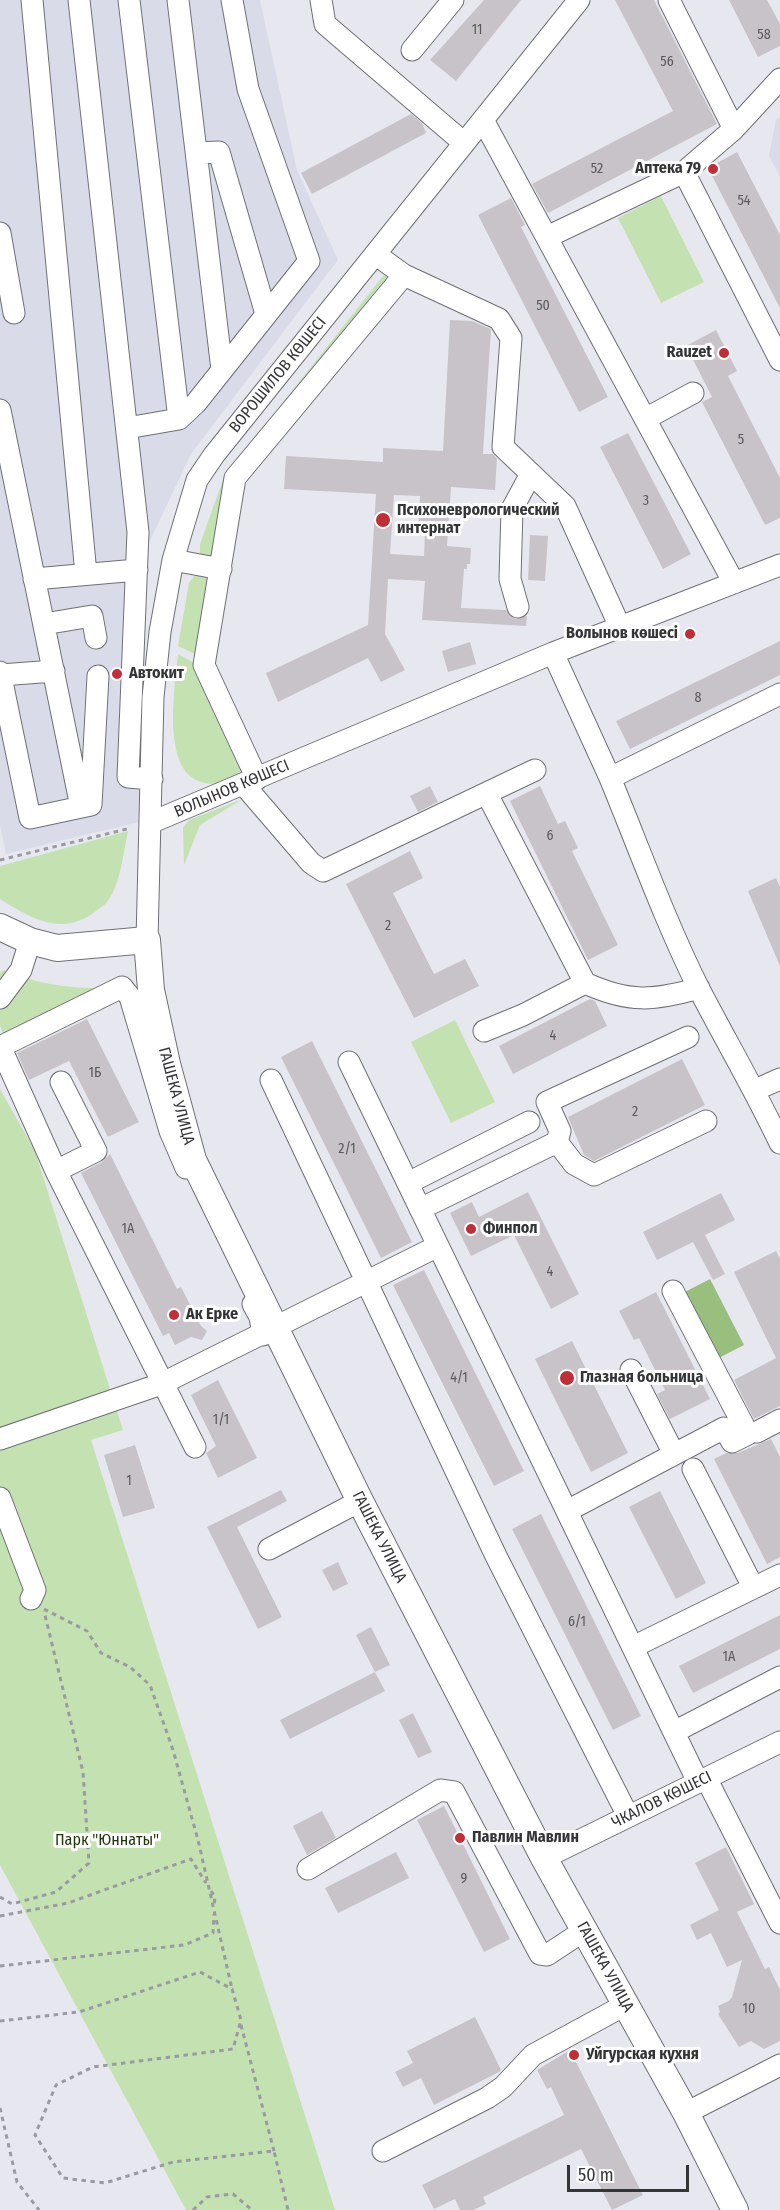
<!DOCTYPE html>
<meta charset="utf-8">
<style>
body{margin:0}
#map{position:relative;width:780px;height:2210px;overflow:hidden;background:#e7e8ef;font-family:"Fira Sans Condensed",sans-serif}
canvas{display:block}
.scale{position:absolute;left:567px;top:2165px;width:122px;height:27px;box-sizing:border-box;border:3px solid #343537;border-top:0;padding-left:8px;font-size:18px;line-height:21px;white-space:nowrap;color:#343537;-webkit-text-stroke:4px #fff;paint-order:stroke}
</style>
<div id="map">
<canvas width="780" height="2210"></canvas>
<div class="scale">50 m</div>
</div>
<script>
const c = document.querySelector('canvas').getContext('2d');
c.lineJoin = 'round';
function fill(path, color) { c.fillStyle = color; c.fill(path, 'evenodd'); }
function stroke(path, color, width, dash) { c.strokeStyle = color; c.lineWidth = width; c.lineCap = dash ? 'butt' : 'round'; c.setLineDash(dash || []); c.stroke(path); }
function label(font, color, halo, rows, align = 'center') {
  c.font = font + ' "Fira Sans Condensed",sans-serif'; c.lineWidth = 6; c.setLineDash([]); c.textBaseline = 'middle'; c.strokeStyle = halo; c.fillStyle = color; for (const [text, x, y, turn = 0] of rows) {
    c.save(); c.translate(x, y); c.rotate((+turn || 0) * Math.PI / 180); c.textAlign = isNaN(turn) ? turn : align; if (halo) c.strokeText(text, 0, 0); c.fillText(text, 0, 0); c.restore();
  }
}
fill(new Path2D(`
 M0 0H260L297 170 338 260 191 454 148 545 139 822 6 854 0 825Z
 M780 117V177L769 156 776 119Z`), '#d9dbe9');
fill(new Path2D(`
 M661 196 704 282 661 303 618 218Z
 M388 274 395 275 232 475 215 563 200 555V544L224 477 383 276Z
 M214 574 199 656 178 646 189 583 195 575Z
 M178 654 198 665 248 776C239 778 230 782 221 783 156 793 175 690 178 654Z
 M243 799 200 825 184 865 183 828 189 820Z
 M128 831C123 853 121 884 107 902 105 905 100 908 96 911 63 937 31 919 0 899V866Z
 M3 970C40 985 72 989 112 988L4 1037 0 1025V973Z
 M455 1020 495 1102 451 1123 411 1042Z
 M0 1089 35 1151 123 1430 91 1440 335 2210H186L0 1865Z`), '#c4e1b2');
fill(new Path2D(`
 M710 1279 744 1345 713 1361 679 1295Z`), '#98bf7e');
fill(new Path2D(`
 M484 0H521L456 81 430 60Z
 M615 0H654L717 124 548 213 532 184 673 111Z
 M729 0H767L780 24V46L758 57Z
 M411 114 422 123 426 133 312 194 301 173Z
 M737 152 780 235V308L708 168Z
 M511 198 525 225 521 227 608 397 579 412 478 215Z
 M450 320 472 321 491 329 483 454H493L497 459 495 490 451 487 447 546 471 548 470 564H467V569H464L461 608 506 610 515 619 527 616 526 626 422 620 425 581 388 579 385 634 405 670 381 682 368 658 278 702 266 673 368 625 376 494 284 489 286 456 383 462V448L443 451ZM394 495 420 496 418 530 425 531 424 556 390 554Z
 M716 330 737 371 728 376 780 478V518L765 525 702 402 712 397 686 346Z
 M628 433 691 554 663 569 600 447Z
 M530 535 548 536 545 581 528 580Z
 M780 641V675L630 749 616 721Z
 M470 642 476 664 448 672 442 651Z
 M430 786 438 802 418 812 410 796Z
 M540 786 558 824 565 821 578 848 572 851 618 945 588 960 510 801Z
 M410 851 423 878 393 893 434 974 465 959 479 986 414 1018 346 884Z
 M776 878 780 887V966L748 891Z
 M590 999 595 1001 607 1026 513 1074 499 1046Z
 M87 1019 139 1122 108 1137 69 1061 29 1080 17 1053Z
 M312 1041 412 1242 381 1258 281 1057Z
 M682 1059 705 1105 594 1161 584 1155 568 1117Z
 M110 1154 177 1289 181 1287 201 1326 207 1331 202 1340 191 1337 175 1345 169 1333 163 1336 81 1173 102 1162Z
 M528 1192 579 1294 551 1309 514 1235 471 1256 450 1213 472 1202 479 1217Z
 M721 1193 735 1220 705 1235 725 1274 713 1280 693 1242 657 1260 643 1232Z
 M776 1251 780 1259V1406L754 1419 734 1380 776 1358 734 1272Z
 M424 1270 524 1471 494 1486 393 1285Z
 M656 1292 710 1399 670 1419 657 1394 665 1390 639 1338 634 1340 619 1311Z
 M572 1341 628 1453 591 1472 535 1359Z
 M218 1380 257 1458 218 1478 206 1453 216 1446 191 1395Z
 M771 1439 780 1457V1557L767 1564 714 1459 726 1453H738Z
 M135 1445 155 1508 123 1517 104 1455Z
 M281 1490 287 1501 237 1527 282 1617 258 1629 207 1527Z
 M660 1491 706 1583 676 1599 629 1507Z
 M541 1514 641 1716 613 1730 512 1529Z
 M338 1562 348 1584 333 1591 322 1570Z
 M780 1615V1649L693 1693 679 1666Z
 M371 1627 390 1665 375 1672 356 1635Z
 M375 1672 385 1691 290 1739 280 1720Z
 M413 1713 432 1752 418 1758 399 1720Z
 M444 1806 510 1939 484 1952 417 1820Z
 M322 1811 336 1838 307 1855 293 1826Z
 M726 1847 754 1904 737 1912 765 1969 769 1967 780 1990V2041L764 2049 751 2041 739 2047 718 2014 720 2012 718 2006 729 2001 732 1997 742 1960 727 1967 711 1933 697 1940 690 1925 719 1910 695 1863Z
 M396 1852 409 1878 338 1913 325 1888Z
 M475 2017 501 2070 499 2072 434 2105 421 2078 403 2087 395 2072 413 2063 407 2051Z
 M570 2050 643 2195 612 2210 581 2149 483 2197 486 2204 473 2210H460L455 2199 434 2209 422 2185 564 2115 551 2087 547 2089 537 2070Z`), '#c8c3c8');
const minor = new Path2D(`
 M32 0 86 574
 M79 0 138 532 128 777 152 779
 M129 0 179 419
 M178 0 222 370
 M321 0 325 24 464 143
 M669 0 734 129 684 172 780 360
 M412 50 453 0
 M483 120 734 583
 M734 129 780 79
 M197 153 219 152 266 314
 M0 233 14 313
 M547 237 684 172
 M404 275 499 319 511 338 503 447 565 506 620 627
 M0 410 81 807
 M645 419 693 393
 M127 428 179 419 196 403 309 261 248 89 232 0
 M173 560 221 569
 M34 579 137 570
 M518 607 510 579 512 509 531 474
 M44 624 92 616 96 638
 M553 653 610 778 780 694
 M0 672 30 818 91 805 98 676
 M1 675 54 671
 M610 778C639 848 665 921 699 989 726 1041 755 1090 780 1143
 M257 779 204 665 235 478 404 275 375 254
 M244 785 311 863 323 871 535 770
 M487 794 585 983C629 1003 654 1001 699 988
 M150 823 553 653 780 565
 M147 940 153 697 160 632 173 560 197 480 214 455 579 0
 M0 998 21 970 30 941
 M484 1031 523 1015 585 983
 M0 1046 56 1171 195 1447
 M0 1047 122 987 130 997 170 1131 186 1168
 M349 1062 698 1782
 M271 1080 496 1556 628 1816
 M755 1090 780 1079
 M557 1142 574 1164 594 1175 706 1121
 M56 1171 96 1151 61 1082
 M408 1183 529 1122
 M420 1209 557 1142 560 1131 547 1102 688 1037
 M253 1304 260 1317 263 1335
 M631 1370 674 1454
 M757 1432 780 1420
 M0 1439 161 1384 438 1246
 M693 1469 753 1587
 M0 1498 35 1590 31 1599
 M567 1511 724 1428 732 1442 748 1434 673 1291
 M269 1549 360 1501
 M633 1647 780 1575
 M674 1732 780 1677
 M706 1778 780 1923
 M544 1858 780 1742
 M308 1869 440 1790 454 1792 540 1954 547 1955 585 1930
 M686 2113 780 2065
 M383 2151 487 2098 503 2087 533 2055 625 2005`);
const major = new Path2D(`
 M0 927 30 941 57 948 147 940 151 990 167 1064 193 1160 360 1501 544 1858 686 2113 735 2210`);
stroke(minor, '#6f7076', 23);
stroke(major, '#6f7076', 28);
stroke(new Path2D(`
 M0 860 131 828
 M44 1609 87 1631 101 1653 130 1667 150 1685 173 1750 198 1840 232 1989
 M211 1891 215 1897 214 1905
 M0 1897 12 1904 56 1892 89 1863 83 1772 44 1611
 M0 1916 68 1903 191 1859 206 1883
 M0 1966 184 1945 213 1933 214 1914
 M0 2021 79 2012 200 1972 232 1989 241 2020 233 2049 93 2067 56 2085 35 2135 63 2178 105 2183 173 2162 274 2151 288 2210
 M241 2025 274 2151
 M0 2108 17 2182 39 2210
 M193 2210 207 2197 233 2194 252 2210`), '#9a9ba0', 3, [4.5, 4.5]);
stroke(minor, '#fff', 21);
stroke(major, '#fff', 26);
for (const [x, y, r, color] of [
 [713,169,6,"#bf2f38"],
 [724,353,6,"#bf2f38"],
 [383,520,8,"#bf2f38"],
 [690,634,6,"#bf2f38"],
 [117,674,6,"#bf2f38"],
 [471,1229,6,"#bf2f38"],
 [174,1315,6,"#bf2f38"],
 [567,1378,8,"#bf2f38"],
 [460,1838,6,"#bf2f38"],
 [574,2055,6,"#bf2f38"]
]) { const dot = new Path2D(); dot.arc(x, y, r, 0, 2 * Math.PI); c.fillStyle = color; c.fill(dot); stroke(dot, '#fff', 2); }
label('14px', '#59585b', null, [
 ["11",477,30],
 ["58",764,35],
 ["56",667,62],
 ["52",597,169],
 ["54",744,201],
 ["50",543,306],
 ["5",741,440],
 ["3",646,501],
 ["8",698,698],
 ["6",550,836],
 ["2",388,926],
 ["4",553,1036],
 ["1Б",95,1073],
 ["2",635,1112],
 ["2/1",347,1149],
 ["1А",128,1229],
 ["4",550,1272],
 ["4/1",459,1378],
 ["1/1",221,1420],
 ["1",129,1481],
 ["6/1",577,1622],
 ["1А",729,1657],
 ["9",464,1879],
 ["10",749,2009]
]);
label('bold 16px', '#343537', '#fff', [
 ["Аптека 79",701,169,"right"],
 ["Rauzet",712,353,"right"],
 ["Психоневрологический",397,511],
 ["интернат",397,529],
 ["Волынов көшесі",678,634,"right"],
 ["Автокит",129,674],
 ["Финпол",483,1229],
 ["Ак Ерке",186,1315],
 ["Глазная больница",580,1378],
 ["Павлин Мавлин",472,1838],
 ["Уйгурская кухня",586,2055]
], 'left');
label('16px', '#343537', '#fff', [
 ["ВОРОШИЛОВ КӨШЕСІ",278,375,-51],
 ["ВОЛЫНОВ КӨШЕСІ",232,789,-23],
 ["ГАШЕКА УЛИЦА",176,1096,75],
 ["ГАШЕКА УЛИЦА",379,1537,63],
 ["ЧКАЛОВ КӨШЕСІ",662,1800,-26],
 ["ГАШЕКА УЛИЦА",605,1967,61]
]);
label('16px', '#1d3607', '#fff', [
 ["Парк \"Юннаты\"",107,1841]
]);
</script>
